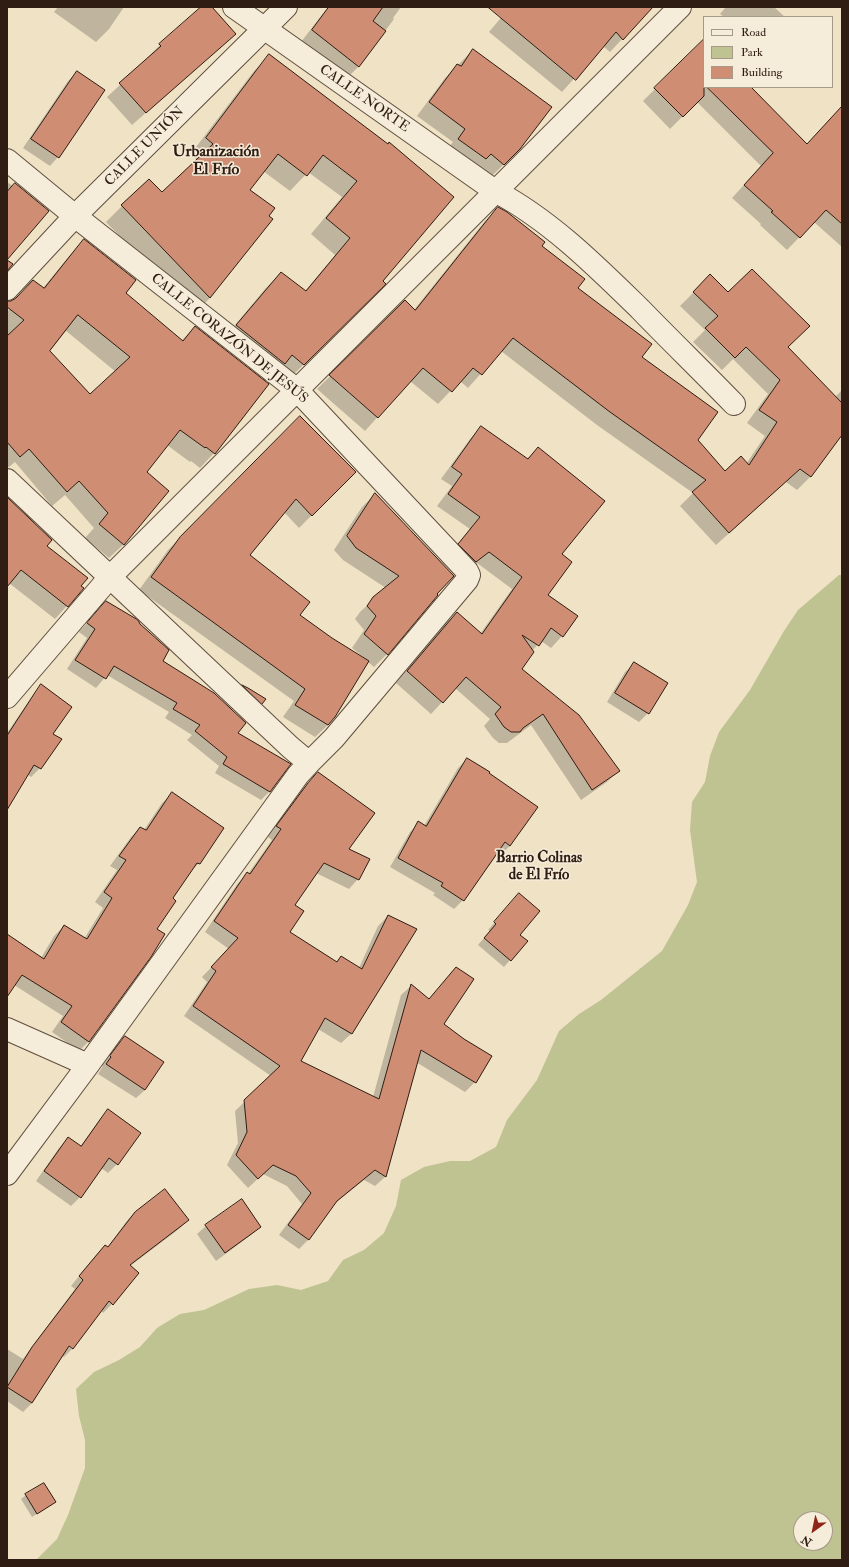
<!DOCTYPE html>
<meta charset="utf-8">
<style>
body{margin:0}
#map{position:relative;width:849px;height:1567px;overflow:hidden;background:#efe2c5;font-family:"IM FELL Double Pica",serif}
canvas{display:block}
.frame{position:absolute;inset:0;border:8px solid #2f1c12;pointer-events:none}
.legend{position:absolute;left:703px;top:16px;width:130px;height:72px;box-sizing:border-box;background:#f5ecd9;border:1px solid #a69989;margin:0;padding:5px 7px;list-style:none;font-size:12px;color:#2f1c12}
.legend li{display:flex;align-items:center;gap:8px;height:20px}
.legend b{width:20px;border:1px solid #a69989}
.north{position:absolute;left:793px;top:1511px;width:40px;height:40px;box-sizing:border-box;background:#f5ecd9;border:1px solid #a69989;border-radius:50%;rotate:213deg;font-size:11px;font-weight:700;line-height:16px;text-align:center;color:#2f1c12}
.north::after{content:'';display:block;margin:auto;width:14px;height:18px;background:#8f2418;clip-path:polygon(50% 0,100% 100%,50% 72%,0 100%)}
</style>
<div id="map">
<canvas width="849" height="1567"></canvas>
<div class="frame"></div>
<ul class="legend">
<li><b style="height:5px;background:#f5ecd9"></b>Road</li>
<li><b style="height:11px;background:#bfc291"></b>Park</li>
<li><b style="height:11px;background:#cf8d73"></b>Building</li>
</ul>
<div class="north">N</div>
</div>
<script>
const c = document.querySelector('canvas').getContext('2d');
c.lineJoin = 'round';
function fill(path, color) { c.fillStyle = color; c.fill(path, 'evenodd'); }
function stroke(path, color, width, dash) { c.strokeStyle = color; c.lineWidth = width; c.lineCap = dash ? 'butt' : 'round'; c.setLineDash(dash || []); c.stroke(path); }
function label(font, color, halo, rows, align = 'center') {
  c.font = font + ' "IM FELL Double Pica",serif'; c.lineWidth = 3; c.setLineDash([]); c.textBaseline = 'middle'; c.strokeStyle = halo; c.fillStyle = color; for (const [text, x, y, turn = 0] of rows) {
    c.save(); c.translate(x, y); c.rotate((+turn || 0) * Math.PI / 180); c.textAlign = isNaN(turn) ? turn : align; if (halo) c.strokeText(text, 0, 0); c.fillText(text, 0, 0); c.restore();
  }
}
fill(new Path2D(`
 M839 575H842V1560H36L57 1539 68 1515 85 1468V1440L79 1416 76 1389 94 1372 119 1360 140 1347 157 1328 180 1314 204 1310 249 1289 277 1285 301 1290 328 1281 343 1260 364 1250 384 1233 396 1206 401 1180 424 1167 450 1161H470L496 1147 507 1120 537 1080 559 1031 579 1014 601 1000 662 951 688 905 697 882 690 830 692 802 705 782 710 756 719 732 750 690 784 631 798 610ZM801 1519H825V1543H801Z`), '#bfc291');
fill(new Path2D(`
 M58 7H124L109 29 96 42 54 12Z
 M203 7H210L221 47 132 125 107 97 148 59 147 58 160 45Z
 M328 7H401L393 18 394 19 359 66 347 78 301 42Z
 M510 7H652L610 52 603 46 562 92 489 32Z
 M726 7H774L785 17H724L720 14Z
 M701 43 704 46V87H750L807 145 842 107V247L814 222 787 250 760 225 761 224 732 198 761 166 697 102 670 129 643 101Z
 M473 50 519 149 491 177 445 152 453 142 417 116 445 78Z
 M270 55 388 145 382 282 384 284 287 381 221 342 265 289 281 273 305 291 335 255 311 234 342 197 308 172 290 191 263 171 249 190 267 216 271 219 210 298 194 314 106 222 122 206 162 194 198 160 190 155 254 71Z
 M77 72 58 157 50 166 23 148 68 81Z
 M7 182 13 186 7 259Z
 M498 208 541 246 577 288 640 357 697 440 725 472 746 464 765 436 747 423 768 394 733 359 722 370 693 342 705 330 680 306 710 276 787 347 835 397 842 390V434L810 477 797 490 786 482 716 545 680 506 693 493 597 425 501 351 468 388 460 381 438 404 410 381 365 431 317 389 405 302 414 310 485 221Z
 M84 240 124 294 181 341 195 327 214 453 200 468 191 461 190 462 167 445 146 472 124 544 109 558 85 538 94 528 65 495 52 506 15 462 9 467 7 466V312L20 296 43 288 70 255ZM65 330 116 372 90 395 49 351Z
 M300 418 355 472 299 528 284 512 249 555 298 615 332 639 362 658 363 657 352 648 364 630 355 619 360 612 386 588 343 560 334 550 362 507 375 494 435 594 387 654 374 667 368 662 328 725 315 737 283 717 294 701 139 590 168 550Z
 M481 427 527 459 538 448 560 554 546 595 562 636 551 648 541 641 532 651 521 669 618 771 607 782 581 800 531 725 507 743H499L493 738 484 726 490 719 455 688 431 714 396 683 445 624 457 613 480 634 512 589 477 563 464 573 448 556 470 529 437 506 452 486 441 479 470 439Z
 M7 499 46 546 83 588 55 619 9 583 7 586Z
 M106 602 162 661 236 733 270 791 261 800 215 773 219 766 187 740 192 735 165 718 169 712 107 675 96 688 67 669 87 638 79 632Z
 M634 664 648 713 639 722 607 702 625 672Z
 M42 686 52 734 60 740 40 768 31 777 27 774 7 805V733L33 695Z
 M467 759 536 807 510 846 501 854 497 852 463 900 454 909 433 895 435 893 390 867 410 832 419 823 424 826 458 768Z
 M308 783 348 850 358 879 349 889 316 873 294 905 289 932 336 962 341 957 359 968 378 926 388 916 416 929 351 1034 341 1043 318 1029 300 1061 373 1097 401 995 411 986 429 999 456 969 442 1024 475 1082 465 1092 416 1062 385 1177 375 1186 364 1180 333 1205 309 1239 299 1249 279 1235 302 1204 287 1186 263 1174 248 1188 227 1165 238 1143 235 1111 271 1076 184 1016 207 982 202 977 229 949 205 932 238 883 248 874 272 840 267 836 298 794Z
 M172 794 199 863 189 873 171 899 155 930 89 1041 79 1051 52 1032 63 1016 14 985 7 994V935L41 958 54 936 64 926 84 939 103 908 95 902 117 870 110 866 131 837 140 828 144 830 162 803Z
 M513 901 510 960 504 967 478 945 490 931 488 930Z
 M125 1037 145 1090 136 1098 98 1074 103 1066H102L116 1046Z
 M108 1111 117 1164 108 1173 101 1168 80 1197 71 1206 36 1181 59 1148 68 1139 80 1147 100 1119Z
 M135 1212 188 1220 179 1229 130 1266 112 1304 103 1313 101 1310 73 1347 65 1344 72 1349 64 1357 62 1356 32 1403 23 1412 7 1401V1349L23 1359 75 1289 71 1286 96 1255 105 1246 107 1248 126 1222Z
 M206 1226 260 1227 251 1235 216 1261 197 1234Z
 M44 1484 55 1502 50 1506 32 1517 21 1499 26 1495Z`), '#0003');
const building = new Path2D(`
 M201 7H212L236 34 146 113 119 83 161 46 159 44Z
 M329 7H383L373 21 386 31 359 67 312 30Z
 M488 7H653L623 40 616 32 576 80Z
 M704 39V96L683 117 654 88Z
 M473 49 552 107 520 149 504 165 491 154 486 159 458 139 465 129 429 102 457 64 461 66Z
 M269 54 388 144 389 142 454 197 383 281 386 284 304 365 292 355 285 364 236 325 281 272 306 291 350 238 326 218 357 181 323 155 307 176 278 154 250 190 275 208 269 216 273 219 210 298 121 205 149 179 162 192 213 144 206 138Z
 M77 71 105 90 59 158 31 139Z
 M707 87H751L807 144 842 106V224L826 210 800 238 771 212 773 211 744 185 773 153Z
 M15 183 49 211 7 260 13 264 7 271V192Z
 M498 207 507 212 545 242 542 246 585 279 578 288 652 344 642 357 718 412 698 440 725 471 741 456 749 465 777 422 759 410 780 380 746 347 735 358 705 328 718 316 693 292 710 274 728 292 752 269 810 326 788 347 842 403V435L811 477 800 469 729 533 692 492 706 480 610 412 513 338 482 375 473 368 452 392 423 368 378 418 329 375 405 300 415 310Z
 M84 239 136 280 126 293 183 341 195 326 269 384 215 454 206 447 205 448 180 430 147 472 169 491 124 545 99 524 108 513 79 481 67 492 29 449 20 457 7 442V336L24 320 7 307V301H11L16 298 33 280 44 288ZM78 315 130 357 90 394 50 351Z
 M300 416 356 472 312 516 296 499 250 555 310 602 300 615 332 638 369 661 335 717 328 725 295 705 305 689 151 577 180 537Z
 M481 426 528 459 538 447 605 501 562 554 572 562 548 595 578 616 563 637 551 628 539 646 522 635 534 652 522 669 579 715 620 771 592 790 543 714 523 728 520 732H511L504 727 495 714 501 707 466 677 443 703 407 671 457 612 482 634 522 577 489 552 476 562 458 544 480 517 448 494 462 474 452 467Z
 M375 493 454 576 437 594 438 595 388 655 364 634 376 616 367 606 373 597 399 576 356 548 347 536Z
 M7 497 52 540 47 546 88 578 81 586 84 588 68 607 21 570 7 587Z
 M106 601 138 620 140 624 169 650 163 661 214 693 246 723 238 733 291 764 270 792 223 764 227 757 195 731 200 725 173 709 177 703 114 666 106 679 75 660 95 629 87 623Z
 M634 662 668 683 649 714 615 693Z
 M41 684 72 707 53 734 62 739 41 769 34 765 7 810V736Z
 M242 685 248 688 266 699 262 704Z
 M467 758 490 772 489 773 538 807 510 846 505 842 464 901 441 886 443 883 398 858 418 821 426 826Z
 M318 772 375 813 349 849 370 859 359 880 324 863 295 905 304 911 290 932 337 962 341 956 362 969 388 915 417 929 352 1034 325 1018 301 1061 379 1099 411 984 429 999 456 967 474 979 444 1024 464 1039 492 1056 476 1083 421 1050 386 1177 375 1170 337 1201 309 1240 288 1225 311 1193 296 1176 273 1165 258 1179 236 1155 247 1132 244 1100 280 1066 193 1006 216 971 211 967 238 938 214 921 247 872 250 874 281 829 276 826 308 783Z
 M172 792 224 828 200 864 197 863 173 898 176 901 157 929 165 934 151 957 89 1042 61 1022 72 1006 22 975 7 997V934L44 959 64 925 87 939 112 898 104 892 126 860 119 856 140 827 146 830Z
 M519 893 540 911 520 935 528 941 511 961 484 938 496 924 494 922Z
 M125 1036 164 1062 145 1090 106 1064 111 1057 110 1056Z
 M108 1109 141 1133 118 1165 109 1158 81 1198 44 1171 68 1137 81 1146Z
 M165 1189 189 1220 130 1265 139 1273 113 1305 109 1301 73 1349 69 1346 32 1403 7 1387 32 1347 83 1280 79 1276 105 1245 108 1247 135 1212Z
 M242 1199 261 1227 225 1253 205 1225Z
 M44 1483 56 1502 37 1514 25 1494Z`);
fill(building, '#cf8d73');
stroke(building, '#2f1c12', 1);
const minor = new Path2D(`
 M234 7 495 191C550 220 596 266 640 309 671 341 703 372 734 404
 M7 160 75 216 297 390 467 571 469 575 467 580 334 738 309 763
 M7 289 75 216 286 7
 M7 480 290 747 309 763 298 775 88 1065 7 1174
 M7 697 110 577 680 7
 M7 1029 88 1065`);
stroke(minor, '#5f4e3f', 24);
stroke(minor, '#f5ecd9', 22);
label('14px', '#2f1c12', '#f5ecd9', [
 ["CALLE NORTE",364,99,35],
 ["CALLE UNIÓN",145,147,-45],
 ["CALLE CORAZÓN DE JESÚS",229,339,39]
]);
label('bold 15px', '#2f1c12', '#f5ecd9', [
 ["Barrio Colinas",539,859],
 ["de El Frío",539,876]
]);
label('bold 16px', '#2f1c12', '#f5ecd9', [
 ["Urbanización",216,153],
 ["El Frío",216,171]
]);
</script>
